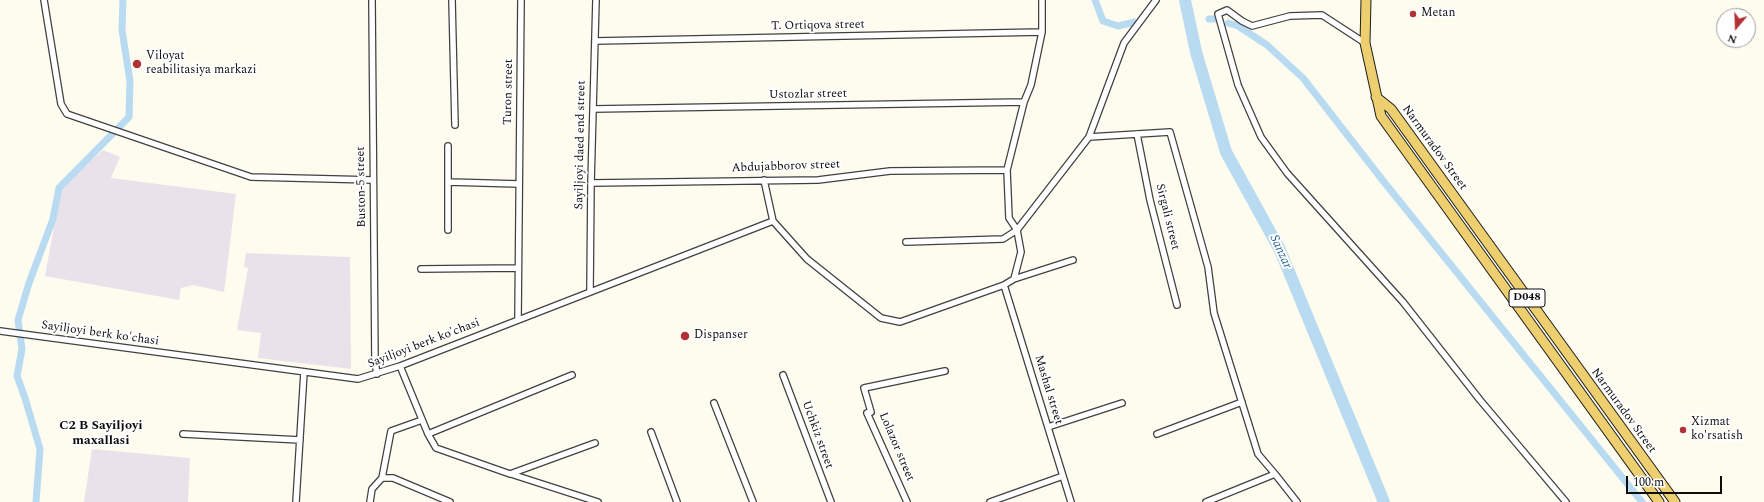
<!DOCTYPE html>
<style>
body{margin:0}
#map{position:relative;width:1764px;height:502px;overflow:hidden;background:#fefbef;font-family:Spectral,serif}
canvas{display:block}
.north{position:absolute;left:1716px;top:8px;width:40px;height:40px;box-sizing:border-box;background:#fff;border:1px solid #9e9e9e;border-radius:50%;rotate:199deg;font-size:11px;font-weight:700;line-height:16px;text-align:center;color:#0d0d0d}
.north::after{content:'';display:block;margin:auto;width:14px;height:18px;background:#b23136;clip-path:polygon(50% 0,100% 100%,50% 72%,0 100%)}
.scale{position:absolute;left:1626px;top:476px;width:96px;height:18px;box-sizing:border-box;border:2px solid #0d0d0d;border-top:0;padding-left:5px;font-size:12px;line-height:14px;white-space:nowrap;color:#0d0d0d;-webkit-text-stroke:3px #fff;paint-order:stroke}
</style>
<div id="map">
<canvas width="1764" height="502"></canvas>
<div class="north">N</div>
<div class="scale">100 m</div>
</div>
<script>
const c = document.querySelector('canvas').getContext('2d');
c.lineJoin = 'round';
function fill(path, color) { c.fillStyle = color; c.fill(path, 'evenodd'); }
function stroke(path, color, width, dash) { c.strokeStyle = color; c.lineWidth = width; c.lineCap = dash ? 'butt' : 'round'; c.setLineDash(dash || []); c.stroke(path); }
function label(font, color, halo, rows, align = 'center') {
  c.font = font + ' Spectral,serif'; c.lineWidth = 4; c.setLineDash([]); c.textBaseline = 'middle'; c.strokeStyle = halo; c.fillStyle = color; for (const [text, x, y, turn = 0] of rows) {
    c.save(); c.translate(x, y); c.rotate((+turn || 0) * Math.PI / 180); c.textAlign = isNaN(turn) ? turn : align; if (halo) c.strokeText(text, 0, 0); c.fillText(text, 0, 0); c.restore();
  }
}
fill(new Path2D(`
 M103 150 120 157 111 178 236 194 224 292 193 285 181 288 179 300 45 276 61 188Z
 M246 253 350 257 351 369 258 358 261 333 237 330 248 268 244 267Z
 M92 449 190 458 188 502H84Z`), '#eae2eb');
stroke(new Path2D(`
 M1095 0 1103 21 1118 26 1135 22
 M1209 19H1217
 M1228 23 1238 26 1267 45 1303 78 1384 182 1642 502
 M36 502 40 449 25 398 17 376 22 349 18 320 29 283 53 219 59 188 129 117 130 81 122 30 123 0`), '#b8dbf1', 7);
stroke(new Path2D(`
 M1185 0 1196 52 1226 152 1280 250 1384 502`), '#b8dbf1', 12);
const street = new Path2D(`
 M44 0 61 104 67 114 251 177 373 180
 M372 0 375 362 377 374
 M452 0 455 125
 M595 41 1042 32
 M1365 43 1322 15 1290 16 1252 26 1242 21 1227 10 1218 14 1238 85 1261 137 1287 173 1403 302 1480 400 1566 502
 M593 109 1024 102
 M1137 134 1150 200 1177 305
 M1089 137 1170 132 1208 267 1214 313 1258 454 1275 474
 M448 146V230
 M764 180 773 221 807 259 881 318 900 322 1004 285 1014 279 1021 252 1017 230 1009 218 1007 170 1024 102 1031 85 1042 32V0
 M448 182 519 184
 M591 183 818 180 890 171 1007 170
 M906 242 1003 239 1017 230 1089 137 1124 43 1156 0
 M421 269 517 268
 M1014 279 1073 260
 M1004 285 1071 502
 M590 291 591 183 596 0
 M518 319 521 0
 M0 331 358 379 400 366 773 221
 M400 366 428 434 436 448 510 474 595 443
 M783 375 831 502
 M714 403 753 502
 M1048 427 1122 403
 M651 432 677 502
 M183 434 300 440
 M428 434 572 375
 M1157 434 1242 402
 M511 474 598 502
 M382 478H393L450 502
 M296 502 304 372
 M370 502 372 489 382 478 391 431 422 420
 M907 502 867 413 871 412 864 388 945 371
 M990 502 1063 476
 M1206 502 1275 474 1297 502`);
const primary = new Path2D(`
 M1366 0 1365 43 1381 116 1659 502
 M1376 97 1391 109 1675 502`);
stroke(street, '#404040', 8);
stroke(primary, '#1e1e1e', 11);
stroke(street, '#fff', 5.5);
stroke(primary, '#edcf70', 9);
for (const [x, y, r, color] of [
 [1413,14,4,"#b23136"],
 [137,64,5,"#b23136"],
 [685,336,5,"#b23136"],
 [1683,430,4,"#b23136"]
]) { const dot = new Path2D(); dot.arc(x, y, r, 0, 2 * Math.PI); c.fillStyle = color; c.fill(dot); stroke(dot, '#fff', 1.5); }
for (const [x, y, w] of [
 [1527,298,36]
]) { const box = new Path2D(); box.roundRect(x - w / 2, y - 9, w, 18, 3); c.fillStyle = '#fff'; c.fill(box); stroke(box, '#0d0d0d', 1); }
label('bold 11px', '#0d0d0d', null, [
 ["D048",1527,298]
]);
label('12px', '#0d0d0d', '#fff', [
 ["Metan",1421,14],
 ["Viloyat",146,57],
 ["reabilitasiya markazi",146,71],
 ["Dispanser",694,336],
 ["Xizmat",1691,423],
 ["ko'rsatish",1691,437]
], 'left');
label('12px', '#0d0d0d', '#fff', [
 ["T. Ortiqova street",818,26,-1],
 ["Turon street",509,92,-89],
 ["Ustozlar street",808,95,-1],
 ["Sayiljoyi daed end street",581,145,-89],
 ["Narmuradov Street",1434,148,54],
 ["Abdujabborov street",786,167,-2],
 ["Buston-5 street",362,187,-91],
 ["Sirgali street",1167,217,76],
 ["Sayiljoyi berk ko'chasi",100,334,8],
 ["Sayiljoyi berk ko'chasi",424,344,-21],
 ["Mashal street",1048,390,73],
 ["Narmuradov Street",1623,411,54],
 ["Uchkiz street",817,435,70],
 ["Lolazor street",896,447,67]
]);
label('italic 13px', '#216194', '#fff', [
 ["Sanzar",1280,252,65]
]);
label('bold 13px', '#0d0d0d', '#fff', [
 ["C2 B Sayiljoyi",101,426],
 ["maxallasi",101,441]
]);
</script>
